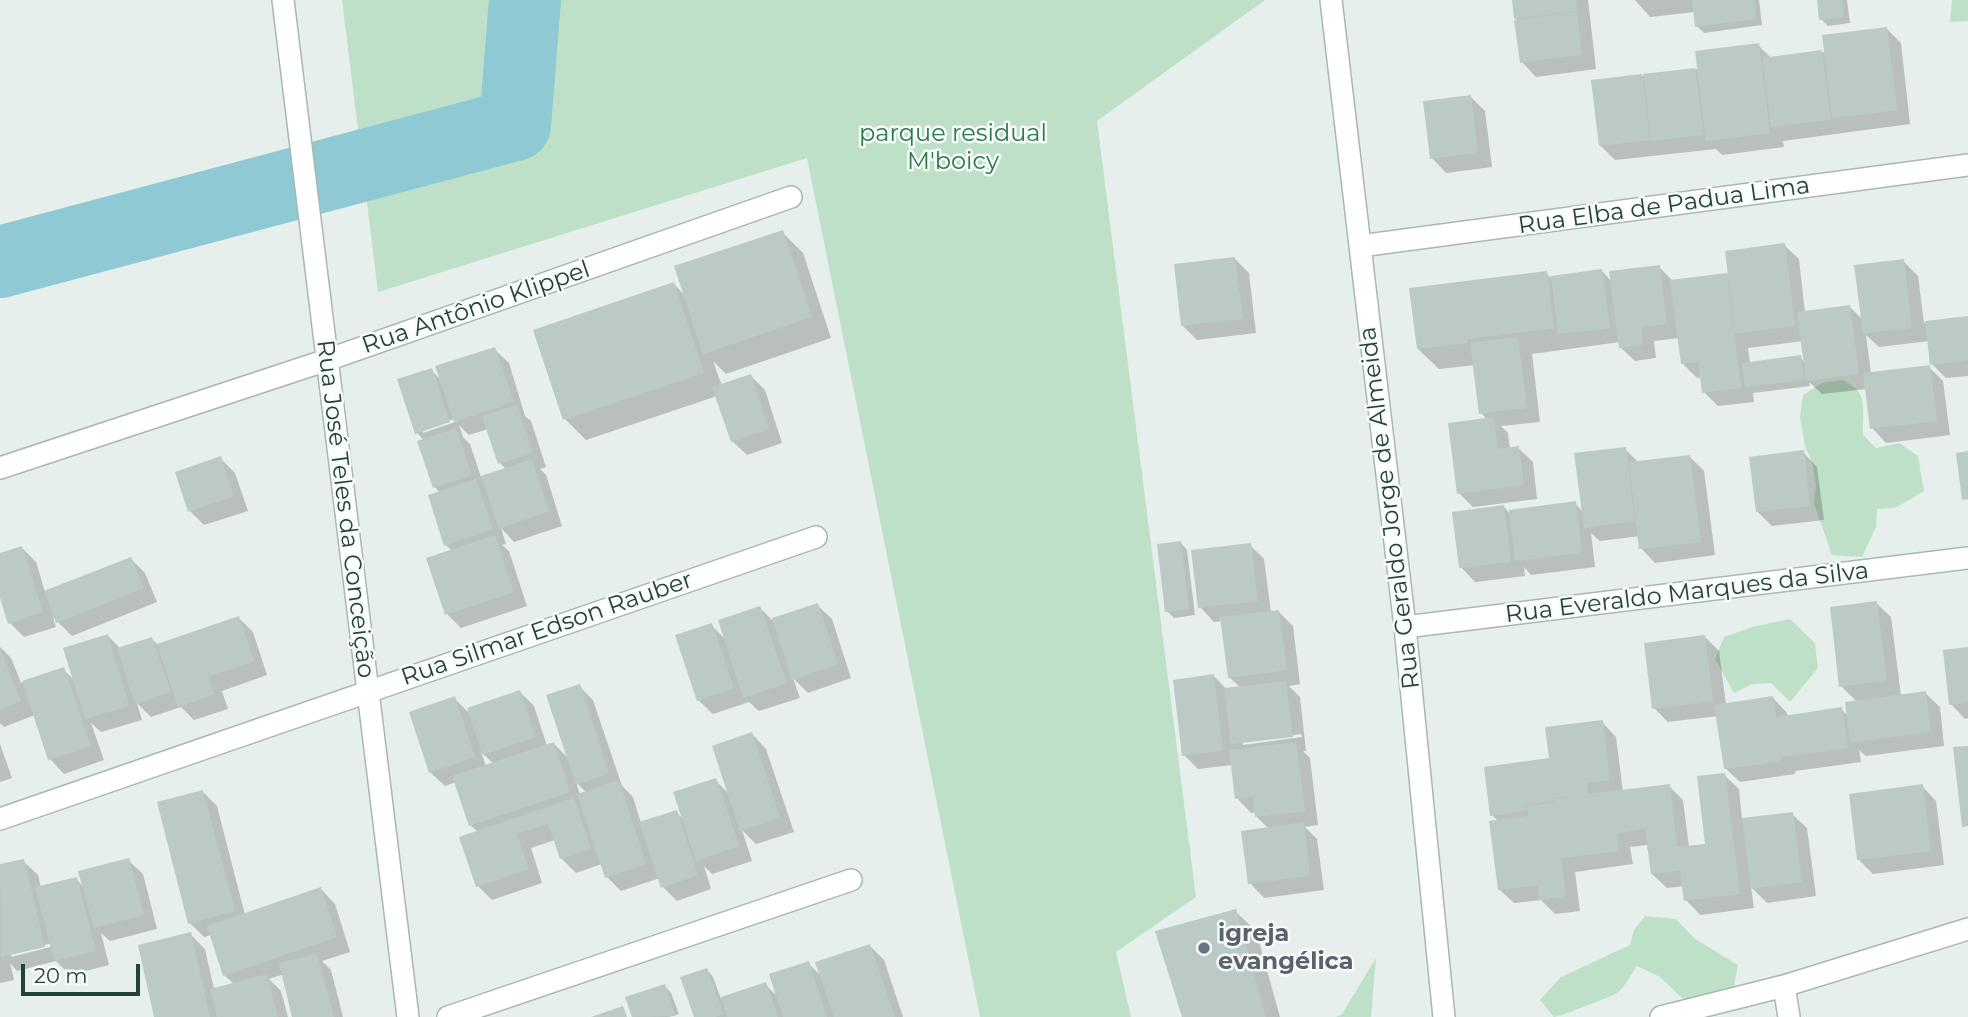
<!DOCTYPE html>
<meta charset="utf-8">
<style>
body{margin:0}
#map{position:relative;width:1968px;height:1017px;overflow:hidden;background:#e6efeb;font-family:Montserrat,sans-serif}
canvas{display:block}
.scale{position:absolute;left:21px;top:964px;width:119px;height:32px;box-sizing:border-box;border:4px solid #24423a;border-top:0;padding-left:9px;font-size:21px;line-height:24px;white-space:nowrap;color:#24423a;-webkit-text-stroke:5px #f7fbf9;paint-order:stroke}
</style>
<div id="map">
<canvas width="1968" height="1017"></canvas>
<div class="scale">20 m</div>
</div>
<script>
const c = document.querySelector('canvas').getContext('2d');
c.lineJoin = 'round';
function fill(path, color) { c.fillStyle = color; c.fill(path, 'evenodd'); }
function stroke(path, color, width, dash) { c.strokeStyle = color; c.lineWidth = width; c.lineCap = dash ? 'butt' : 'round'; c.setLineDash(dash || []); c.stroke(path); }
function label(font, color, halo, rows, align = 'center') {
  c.font = font + ' Montserrat,sans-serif'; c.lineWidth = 5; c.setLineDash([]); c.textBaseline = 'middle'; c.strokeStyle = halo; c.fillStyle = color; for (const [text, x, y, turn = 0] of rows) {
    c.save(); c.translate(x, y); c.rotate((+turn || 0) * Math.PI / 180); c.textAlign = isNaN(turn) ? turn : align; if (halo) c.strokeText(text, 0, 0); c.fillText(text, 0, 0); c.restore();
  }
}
fill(new Path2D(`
 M342 0H1265L1097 121 1196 897 1116 952 1131 1017H980L807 158 378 292Z
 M1952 0H1968V21L1950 22Z
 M1842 380C1870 392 1862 408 1863 435L1876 448 1899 443 1918 456 1924 491 1895 508 1877 509 1876 527 1862 557 1832 555 1814 503 1816 485 1812 462 1805 446 1800 417 1803 395 1822 383Z
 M1790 619 1815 643 1818 668 1790 702 1771 683 1752 684 1734 693 1715 659 1724 637 1752 627Z
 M1645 916 1676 919 1694 938 1738 965 1732 997 1683 999 1660 977 1637 966C1631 974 1625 987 1617 993 1613 996 1558 1017 1554 1017L1540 1000 1561 977 1630 945 1634 930Z
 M1376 958 1371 1017H1336L1342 1014Z`), '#bfe0c8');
fill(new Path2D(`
 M1514 0H1588L1596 69 1536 77 1522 62Z
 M1635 0H1759L1762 25 1704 33 1697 26 1695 12 1650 17Z
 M1819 0H1847L1850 23 1828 26 1821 19Z
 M1886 28 1901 43 1910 124 1783 141 1784 147 1722 155 1716 149 1615 160 1601 146 1593 82 1699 69 1758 45 1771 58 1826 52Z
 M1471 97 1485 111 1492 167 1446 173 1432 158Z
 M782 232 803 253 831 338 726 374 713 361 722 386 751 376 765 390 782 443 747 455 732 441 717 396 586 440 565 419 674 284 686 297Z
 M1784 245 1799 259 1805 313 1850 307 1863 320 1903 261 1918 276 1924 323 1968 318V376L1946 378 1932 364 1929 341 1879 347 1866 335 1871 374 1929 367 1943 381 1950 435 1886 443 1872 428 1867 389 1822 394 1809 382 1810 386 1753 393 1754 402 1718 406 1704 392 1702 377 1697 378 1682 363 1679 338 1654 341 1656 358 1635 361 1620 347V342L1532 354 1540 422 1501 426 1508 433 1510 449 1518 448 1533 462 1537 499 1473 507 1459 493 1488 420 1481 413 1475 365 1439 369 1418 349 1546 273 1550 277 1602 271 1612 282 1659 267 1673 281 1730 274ZM1803 341 1805 363 1800 357 1750 363 1748 348Z
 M1235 259 1249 273 1256 333 1197 340 1183 326Z
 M494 349 509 363 525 416 531 421 546 467 540 469 546 475 562 526 514 542 501 528 506 544 502 545 509 551 527 606 461 628 447 614 452 551 446 545 440 493 435 487 424 440 417 433 431 370 442 381ZM457 418 458 421 423 433V429ZM459 425 469 435 488 429 500 463 506 469 481 477 470 444 463 437Z
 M1625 449 1639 463 1690 457 1704 471 1715 555 1655 563 1641 548 1640 536 1600 541 1591 533 1595 567 1531 575 1524 567 1525 576 1475 582 1461 567 1504 507 1511 515 1575 503 1583 512Z
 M1803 452 1817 467 1824 520 1772 526 1758 512Z
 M220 458 235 473 248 511 204 525 190 511Z
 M1181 543 1187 550 1195 615 1174 618 1167 611Z
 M1250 545 1264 559 1271 613 1279 612 1293 626 1300 684 1289 686 1300 697 1306 751H1303L1310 758 1318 825 1305 827 1317 839 1324 890 1264 898 1250 883 1269 829 1257 817 1256 812 1251 813 1237 798 1233 765 1198 769 1184 755 1214 676 1227 690 1241 688 1229 677 1223 621 1214 622 1200 607ZM1301 734 1302 737 1243 745V741Z
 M22 548 36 562 45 592 131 559 145 573 157 602 72 636 53 617 56 627 24 637 10 623 0 592V555Z
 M1876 603 1891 617 1901 696 1925 693 1940 707 1944 746 1866 756 1859 750 1861 762 1795 771V774L1740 782 1725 768 1718 716 1668 722 1654 708 1705 637 1719 651 1726 705 1773 698 1787 713 1788 717 1841 709 1848 716 1857 702 1841 686Z
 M817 605 832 619 851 678 808 693 793 678 800 698 759 711 749 702 713 714 698 700 711 625 725 639 760 608 772 620Z
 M239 618 253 632 267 675 222 691 228 709 194 720 181 707 151 717 137 703 142 720 101 732 91 723 104 760 64 774 50 759 35 715 4 727 0 723V647L11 658 21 683 63 669 75 681 108 636 121 649 152 639 158 645Z
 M1968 649V718L1965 719 1951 704Z
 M579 686 593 700 622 786 633 797 641 823 676 812 684 820 715 780 730 795 752 734 766 749 794 832 756 844 742 830 752 861 712 874 704 866 711 889 677 901 663 887 660 878 621 891 607 877 602 864 576 873 561 858 555 840 531 848 542 883 492 900 478 886V832L470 825 456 782 445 786 430 772 454 698 471 715 520 692 534 706 547 746 554 744 570 760ZM481 752 494 764 486 766ZM576 782 587 793 580 795Z
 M1602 722 1616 737 1623 792 1669 786 1683 800 1689 847 1707 845 1724 775 1739 789 1742 820 1792 814 1807 828 1816 896 1767 903 1751 887 1754 908 1700 915 1686 900 1684 886 1667 888 1652 874 1647 845 1630 847 1633 864 1575 872 1580 911 1555 914 1541 900 1514 903 1499 889V822L1492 815 1551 760Z
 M0 744 12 778 0 782Z
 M1922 786 1936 801 1944 865 1873 874 1858 859Z
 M203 792 217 806 245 915 321 889 335 904 350 952 322 961 331 970 343 1017H294L284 974 269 979 281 991 288 1017H156L190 934 205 949 214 989 234 984 224 975 211 935 204 937 190 923Z
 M128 860 143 874 157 929 110 941 101 933 109 965 70 975 56 961 17 971 10 963 14 980 0 983V866L23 861 38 875 41 888 76 879 84 887ZM53 943 54 946 11 957V953Z
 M1235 911 1256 931 1280 1017H1184Z
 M870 946 884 960 903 1017H695L707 970 713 977 721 999 765 984 778 997 808 963 822 977Z
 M665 986 671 993 679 1014 669 1017H634L628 998Z`), '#0003');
stroke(new Path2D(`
 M0 262 515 125 525 0`), '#8ec9d4', 72);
fill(new Path2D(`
 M1512 0H1576L1577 11 1514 19Z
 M1692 0H1754L1756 19 1695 27Z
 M1817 0H1842L1844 17 1819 20Z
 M1577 12 1582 55 1520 63 1514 20Z
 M1887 27 1897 110 1832 118 1822 35Z
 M1759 43 1770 133 1706 141 1695 51Z
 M1822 50 1831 120 1771 127 1762 58Z
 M1695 68 1704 135 1651 141 1643 74Z
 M1642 74 1650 140 1599 146 1591 80Z
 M1471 95 1478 153 1430 159 1423 101Z
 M783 230 812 317 703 354 674 266Z
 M1785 243 1795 326 1735 334 1725 251Z
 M1235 257 1243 319 1181 326 1174 264Z
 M1904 259 1912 328 1863 334 1854 265Z
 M1660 265 1667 324 1641 327 1643 345 1619 348 1609 271Z
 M1602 269 1610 328 1558 334 1551 276Z
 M1547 271 1554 328 1467 339 1468 343 1417 349 1409 288Z
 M1727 273 1741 388 1702 393 1698 362 1681 364 1670 280Z
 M674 282 704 373 563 420 533 330Z
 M1850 305 1859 374 1806 381 1797 312Z
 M1968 316V360L1930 365 1925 321Z
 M1518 337 1527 408 1479 414 1470 343Z
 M495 347 514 402 454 422 435 366Z
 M1801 355 1804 380 1745 387 1742 363Z
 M1930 365 1937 421 1870 429 1863 373Z
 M432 368 450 422 415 434 397 379Z
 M751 374 769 429 731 442 712 387Z
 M517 405 533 453 498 464 482 416Z
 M1494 417 1498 449 1519 446 1524 485 1457 494 1448 423Z
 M456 428 472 475 433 488 417 441Z
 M1626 447 1635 521 1584 528 1574 453Z
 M1804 450 1810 506 1756 512 1749 457Z
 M1968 451V499L1962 500 1956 453Z
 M1690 455 1701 542 1639 549 1629 462Z
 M221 456 234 496 188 512 175 472Z
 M532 459 549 511 499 529 481 476Z
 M476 479 493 529 444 546 428 495Z
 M1576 501 1582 553 1515 561 1509 510Z
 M1504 505 1511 562 1459 568 1452 512Z
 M495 535 514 592 445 615 426 558Z
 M1181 541 1189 609 1165 612 1157 544Z
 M1251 543 1258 601 1198 608 1191 550Z
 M22 546 43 612 8 624 0 598V553Z
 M131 557 144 588 56 623 44 591Z
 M1877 601 1887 681 1839 687 1830 607Z
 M818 603 838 664 792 680 772 618Z
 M760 606 787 683 743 698 718 620Z
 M1279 610 1287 670 1228 678 1220 617Z
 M239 616 254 661 209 677 215 694 178 707 157 644Z
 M712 623 734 688 697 701 675 635Z
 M108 634 129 706 85 719 63 648Z
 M1705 635 1713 701 1652 709 1644 643Z
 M152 637 171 692 135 704 117 648Z
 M1968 647V702L1949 705 1943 650Z
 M0 649 21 701 0 709Z
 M64 667 91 746 48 760 22 681Z
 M1214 674 1223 751 1182 756 1173 680Z
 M1286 681 1293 737 1231 744 1224 688Z
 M580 684 609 773 576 785 546 695Z
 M520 690 536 737 483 755 467 708Z
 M1926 691 1931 732 1850 743 1845 702Z
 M455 696 475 757 429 773 409 712Z
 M1773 696 1776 717 1842 707 1848 748 1781 757 1782 761 1724 769 1714 705Z
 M1603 720 1610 780 1587 783 1588 794 1670 784 1677 847 1705 844 1697 776 1725 773 1740 894 1684 901 1680 871 1651 874 1645 829 1617 833 1619 851 1561 858 1566 897 1539 900 1538 885 1498 890 1489 821 1528 816 1527 806 1555 803 1554 799 1576 796 1553 798V801L1525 805 1526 811 1490 816 1484 767 1549 758 1545 727Z
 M752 732 780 818 740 831 712 746Z
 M554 742 570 792 469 826 452 776Z
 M1296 742 1305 811 1255 817 1253 797 1235 799 1229 750Z
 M1968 746V826L1962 827 1953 747Z
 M716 778 739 846 696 861 673 792Z
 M619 780 646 864 605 878 577 794Z
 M1923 784 1931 851 1857 860 1849 794Z
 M203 790 235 911 188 924 157 802Z
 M574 798 591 849 560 859 548 824 517 834 529 869 476 887 459 837Z
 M677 810 698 875 661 888 639 822Z
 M1793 812 1802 882 1751 889 1742 818Z
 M1304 822 1310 876 1248 884 1241 831Z
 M129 858 144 915 94 928 78 871Z
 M24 859 45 947 1 957 0 864Z
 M77 877 96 951 54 961 35 887Z
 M321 887 337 937 223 976 207 926Z
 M1236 909 1266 1017H1182L1155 931Z
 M191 932 210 1017H154L138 945Z
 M870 944 895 1017H834L815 962Z
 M317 954 334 1017H292L279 963Z
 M809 961 827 1017H783L769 974Z
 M707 968 723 1014 715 1017H694L680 977Z
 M267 974 278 1017H217L210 989Z
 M766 982 778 1017H727L721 997Z
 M665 984 676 1016 632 1017 625 997Z
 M623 1006 627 1017H591Z`), '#bbcac4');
const street = new Path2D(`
 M283 0 408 1017
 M1331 0 1405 627 1444 1017
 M1360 246 1968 165
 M0 468 327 360 791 197
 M1405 627 1968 558
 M0 819 816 537
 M1784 986 1789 1017
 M448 1017 851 880
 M1661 1017 1784 986 1968 929`);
stroke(street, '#a8b8b2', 24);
stroke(street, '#fff', 21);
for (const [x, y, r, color] of [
 [1204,948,7,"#6b7280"]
]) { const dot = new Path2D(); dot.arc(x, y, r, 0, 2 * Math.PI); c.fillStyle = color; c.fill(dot); stroke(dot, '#f7fbf9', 2.5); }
label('24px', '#2d7a4b', '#f7fbf9', [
 ["parque residual",953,134],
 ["M'boicy",953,162]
]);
label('24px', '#24423a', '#f7fbf9', [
 ["Rua Elba de Padua Lima",1664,206,-8],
 ["Rua Antônio Klippel",476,308,-19],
 ["Rua Geraldo Jorge de Almeida",1390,508,-97],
 ["Rua José Teles da Conceição",345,509,83],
 ["Rua Everaldo Marques da Silva",1687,593,-7],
 ["Rua Silmar Edson Rauber",547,629,-19]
]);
label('bold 24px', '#5b616d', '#f7fbf9', [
 ["igreja",1218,934],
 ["evangélica",1218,962]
], 'left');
</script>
